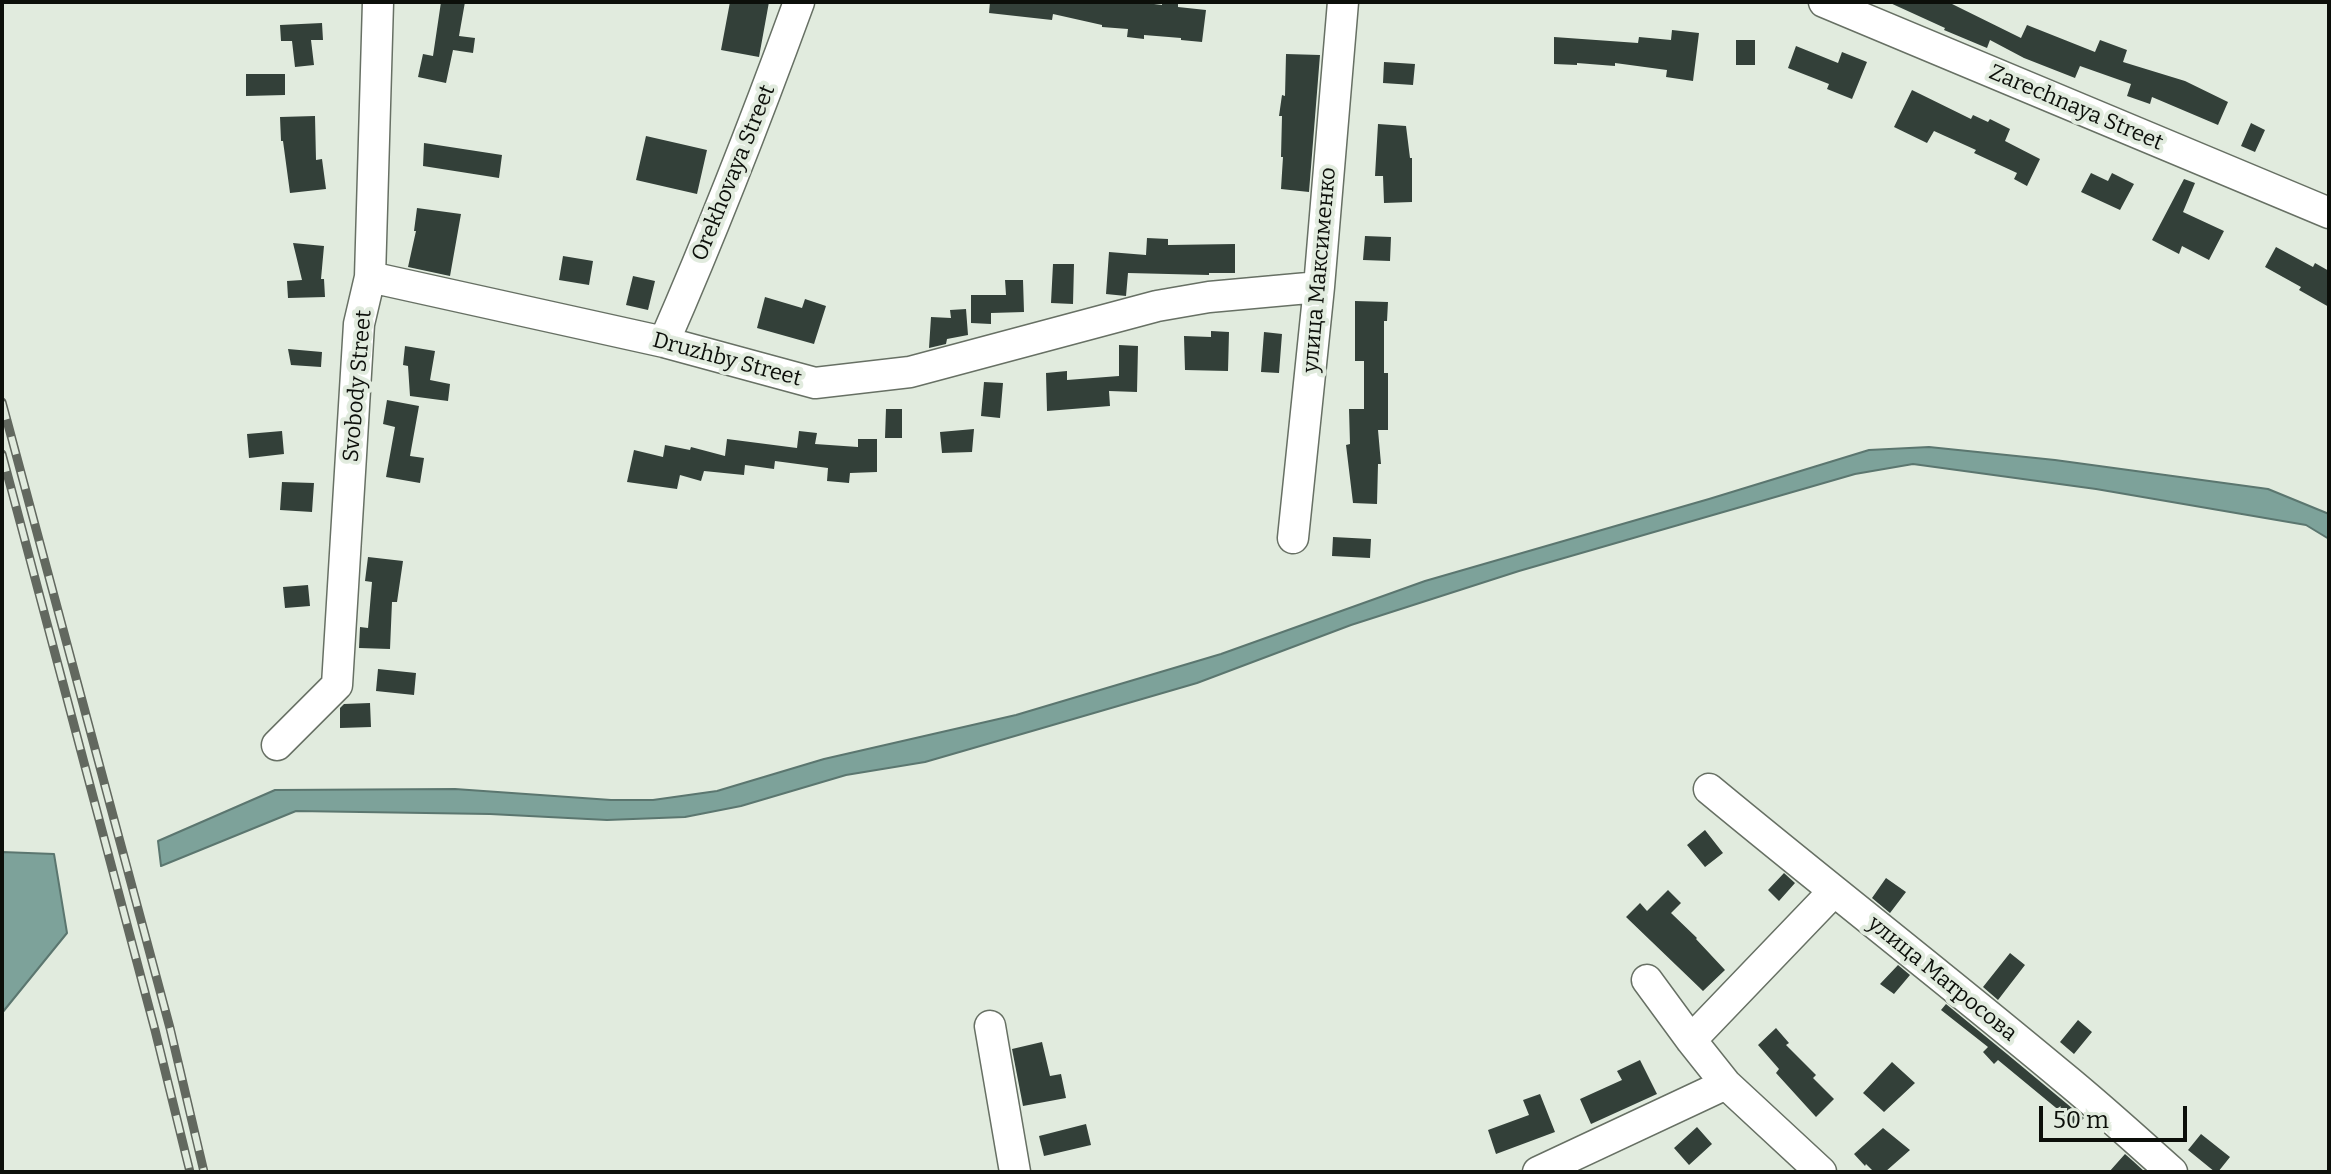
<!DOCTYPE html>
<meta charset="utf-8">
<style>
body{margin:0}
#map{position:relative;width:2331px;height:1174px;overflow:hidden;background:#e1ebde;font-family:Bitter,serif}
canvas{display:block}
.frame{position:absolute;inset:0;border:4px solid #0c0f0a;pointer-events:none}
.scale{position:absolute;left:2039px;top:1106px;width:148px;height:36px;box-sizing:border-box;border:4px solid #0c0f0a;border-top:0;padding-left:10px;font-size:24px;line-height:28px;white-space:nowrap;color:#0c0f0a;-webkit-text-stroke:6px #e1ebde;paint-order:stroke}
</style>
<div id="map">
<canvas width="2331" height="1174"></canvas>
<div class="frame"></div>
<div class="scale">50 m</div>
</div>
<script>
const c = document.querySelector('canvas').getContext('2d');
c.lineJoin = 'round';
function fill(path, color) { c.fillStyle = color; c.fill(path, 'evenodd'); }
function stroke(path, color, width, dash) { c.strokeStyle = color; c.lineWidth = width; c.lineCap = dash ? 'butt' : 'round'; c.setLineDash(dash || []); c.stroke(path); }
function label(font, color, halo, rows, align = 'center') {
  c.font = font + ' Bitter,serif'; c.lineWidth = 8; c.setLineDash([]); c.textBaseline = 'middle'; c.strokeStyle = halo; c.fillStyle = color; for (const [text, x, y, turn = 0] of rows) {
    c.save(); c.translate(x, y); c.rotate((+turn || 0) * Math.PI / 180); c.textAlign = isNaN(turn) ? turn : align; if (halo) c.strokeText(text, 0, 0); c.fillText(text, 0, 0); c.restore();
  }
}
const water = new Path2D(`
 M1929 447 2055 460 2268 489 2329 514V539L2306 525 2096 489 1913 464 1855 474 1519 571 1351 625 1197 683 1039 729 925 762 846 775 741 806 685 817 607 820 490 814 296 811 161 866 158 841 275 790 455 789 611 800H653L717 791 824 759 1016 715 1221 654 1425 581 1709 499 1869 450Z
 M2 852 54 854 67 933 2 1013Z`);
fill(water, '#7da29a');
stroke(water, '#5b766f', 2);
fill(new Path2D(`
 M441 2H465L459 36 475 38 473 53 453 50 446 83 418 77 423 54 433 56Z
 M730 2H769L759 57 721 50Z
 M990 2H1138L1162 5V2H1178V7L1206 10 1202 42 1181 40V38L1144 35V39L1127 37 1128 29 1102 27V25L1053 14 1052 20 989 13Z
 M1888 2H1948L2021 38 2027 25 2095 52 2100 40 2127 50 2123 62 2185 81 2228 102 2218 125 2152 97 2150 104 2127 96 2131 84 2080 66 2075 78 2024 58 1990 40 1987 48 1944 30 1945 28Z
 M322 23 323 40H311L314 65 295 67 292 41H281L280 25Z
 M1672 30 1699 33 1693 81 1666 77 1667 70 1615 63V66L1577 63V65L1554 64V37L1638 43 1639 37 1671 40Z
 M1736 40H1755V65H1736Z
 M1796 46 1838 63 1842 52 1867 62 1852 99 1827 89 1829 84 1788 68Z
 M1286 54 1320 55 1309 192 1281 189 1283 157H1281L1282 116H1279L1282 95 1285 96Z
 M1384 62 1415 64 1413 85 1383 83Z
 M246 74H285V95L246 96Z
 M1912 90 1971 119 1973 115 1988 122 1990 119 2010 129 2005 141 2040 159 2027 186 2014 179 2017 173 1974 153 1976 150 1934 131 1927 143 1894 127Z
 M315 116 316 160 322 159 326 189 290 193 283 141H281L280 117Z
 M2251 123 2265 130 2255 152 2241 146Z
 M1378 124 1406 126 1410 158H1412V202L1384 203 1383 176H1375Z
 M646 136 707 150 697 194 636 180Z
 M424 143 502 155 499 178 423 166Z
 M2091 173 2108 181 2112 173 2134 184 2120 210 2081 192Z
 M2184 179 2195 183 2183 212 2224 231 2209 260 2182 246 2179 254 2152 240Z
 M417 208 461 214 450 276 408 267 416 231H414Z
 M1365 236 1391 237 1390 261 1363 260Z
 M1147 238 1168 239V245L1235 244V273H1209V275L1128 273 1126 296 1106 294 1109 252 1146 255Z
 M293 243 324 246 321 279H324L325 297 288 298 287 281 302 280Z
 M2276 247 2313 267 2315 263 2329 271V307L2299 290 2301 287 2265 267Z
 M563 256 593 261 589 285 559 280Z
 M1053 264H1074L1073 304 1051 303Z
 M633 276 655 281 648 310 626 305Z
 M1005 280H1023L1024 312 991 313V324L971 323V295H1006Z
 M765 297 802 308 805 299 826 306 814 344 757 328Z
 M1355 301 1388 302 1387 321H1384V373H1388V430H1378L1381 464H1378L1377 504 1353 503 1346 445 1350 444 1349 409H1364V361H1355Z
 M966 309 968 335 947 339 946 344 929 348 931 317 951 318 950 310Z
 M1211 331 1229 332 1228 371 1185 370 1184 336 1211 337Z
 M1264 332 1282 334 1279 373 1261 372Z
 M1119 345 1138 346 1137 392 1109 391 1110 406 1047 411 1046 373 1067 371V380L1119 376Z
 M405 346 435 351 430 380 450 384 448 401 410 396 408 366 403 365Z
 M288 349 322 352 321 367 291 365Z
 M984 382 1003 383 1000 418 981 416Z
 M387 400 419 406 410 456 424 458 420 483 386 477 395 427 383 424Z
 M886 409H902V438H885Z
 M974 429 972 452 942 453 940 432Z
 M282 431 284 454 249 458 247 434Z
 M799 431 817 433 815 444 858 447V439H877V472L850 473 849 483 827 481 828 468 775 461 774 469 745 465 744 475 704 471 701 481 680 475 677 489 627 482 634 450 663 457 665 445 690 450 691 447 725 456 727 439 797 448Z
 M282 482 314 483 312 512 280 510Z
 M1333 537 1371 539 1370 558 1332 556Z
 M368 557 403 561 397 602H392L390 649 359 648 360 627 368 628 372 582 365 581Z
 M308 585 310 606 285 608 283 587Z
 M378 669 416 673 414 695 376 691Z
 M370 703 371 727 340 728V708L344 704Z
 M1705 830 1723 853 1705 867 1687 845Z
 M1784 873 1795 883 1779 901 1768 890Z
 M1886 878 1906 892 1890 913 1872 898Z
 M1668 890 1681 903 1671 913 1697 938 1696 939 1725 970 1703 991 1626 917 1640 903 1647 911Z
 M2010 953 2025 965 1998 1000 1983 987Z
 M1898 965 1910 975 1894 994 1880 984Z
 M1946 1004 2007 1054 2084 1118 2073 1129 2059 1115 2061 1112 1998 1060 1994 1064 1983 1052 1988 1047 1941 1010Z
 M2078 1020 2092 1032 2074 1054 2060 1042Z
 M1776 1028 1789 1043 1786 1045 1816 1075 1813 1078 1834 1099 1816 1117 1776 1073 1779 1069 1758 1045Z
 M1042 1042 1050 1076 1061 1074 1066 1098 1023 1106 1012 1049Z
 M1640 1060 1657 1094 1591 1124 1580 1099 1622 1080 1617 1071Z
 M1892 1062 1915 1083 1884 1112 1863 1093Z
 M1540 1094 1555 1132 1496 1154 1488 1130 1529 1115 1523 1100Z
 M1086 1124 1091 1145 1044 1156 1039 1136Z
 M1697 1127 1712 1144 1689 1165 1674 1148Z
 M1883 1128 1910 1150 1885 1172H1874L1866 1164 1865 1166 1854 1154Z
 M2201 1134 2230 1157 2218 1172H2215L2188 1150Z
 M2125 1154 2133 1161 2145 1172H2109Z`), '#334039');
const minor = new Path2D(`
 M1824 2 2329 213
 M370 277 664 342 815 383 910 372 1157 306 1209 297 1319 287
 M664 342C713 230 757 117 799 2
 M1293 538 1319 287 1343 2
 M277 745 337 685 359 324 370 277 378 2
 M1709 789C1826 886 1946 979 2062 1076 2100 1107 2136 1140 2172 1172
 M1647 980 1691 1040 1726 1084 1821 1172
 M990 1026 1015 1172
 M1691 1040 1833 892
 M1538 1172 1726 1084`);
stroke(minor, '#677064', 33);
stroke(minor, '#fff', 30);
const rail = new Path2D(`
 M2 402 170 1028 204 1172
 M2 454 155 1030 190 1172`);
stroke(rail, '#62685f', 9);
stroke(rail, '#e1ebde', 6, [18]);
label('22px', '#0c0f0a', '#e1ebde', [
 ["Zarechnaya Street",2076,108,23],
 ["Orekhovaya Street",734,173,-68],
 ["улица Максименко",1320,270,-85],
 ["Druzhby Street",727,360,15],
 ["Svobody Street",358,386,-85],
 ["улица Матросова",1942,979,39]
]);
</script>
